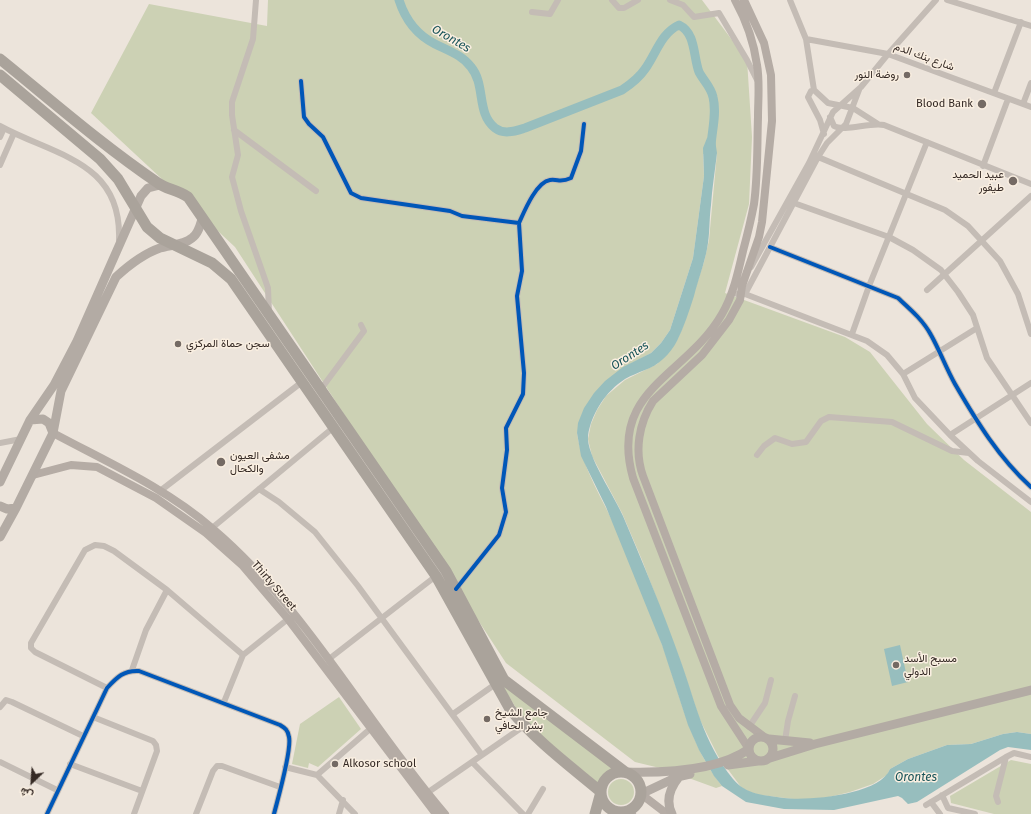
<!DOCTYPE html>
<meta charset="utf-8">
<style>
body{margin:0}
#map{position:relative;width:1031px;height:814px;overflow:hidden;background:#ece4db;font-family:"Fira Sans",Vazirmatn,sans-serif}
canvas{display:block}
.north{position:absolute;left:12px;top:762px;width:40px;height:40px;-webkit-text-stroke:3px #faefe1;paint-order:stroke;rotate:205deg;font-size:11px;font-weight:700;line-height:16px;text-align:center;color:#342924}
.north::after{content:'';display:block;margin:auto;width:14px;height:18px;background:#342924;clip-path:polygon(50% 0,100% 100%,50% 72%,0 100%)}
</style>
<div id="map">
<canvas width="1031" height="814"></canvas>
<div class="north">ش</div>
</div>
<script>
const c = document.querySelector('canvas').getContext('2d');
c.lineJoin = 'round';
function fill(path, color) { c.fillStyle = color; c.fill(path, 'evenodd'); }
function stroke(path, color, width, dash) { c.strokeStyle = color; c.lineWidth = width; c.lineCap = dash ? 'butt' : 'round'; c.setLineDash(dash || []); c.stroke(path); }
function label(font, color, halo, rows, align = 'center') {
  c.font = font + ' "Fira Sans",Vazirmatn,sans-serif'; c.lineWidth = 3; c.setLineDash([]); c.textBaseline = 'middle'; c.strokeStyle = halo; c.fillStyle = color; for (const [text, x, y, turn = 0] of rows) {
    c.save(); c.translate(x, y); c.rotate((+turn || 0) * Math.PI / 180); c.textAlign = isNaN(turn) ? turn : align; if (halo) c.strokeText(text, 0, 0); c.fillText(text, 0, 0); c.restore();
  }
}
fill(new Path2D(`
 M268 0H702L747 60 752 137 749 204 725 293 845 337 870 352 927 424 964 460 1031 512V734L1017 732 1003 734 971 744 947 745 908 759 890 769 887 775 873 784 850 792 821 799H793L760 795 749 792 741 787 718 756 699 718 681 663 642 560 622 513 592 456 588 439 591 424 597 410 606 396 625 380 657 364 676 342 682 329 704 262 709 240 717 153 703 154 704 176 693 258 670 330 661 343 651 353 623 368 577 433C582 468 603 499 617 531 633 569 649 608 663 647 680 695 690 746 722 786L716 788 664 769 635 762 506 663 235 247 91 113 149 4 267 26Z
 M503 684 617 771 609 774 600 785 544 738 521 716 502 685Z
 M339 697 361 729 318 767 309 763 308 768 292 764 300 724Z
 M1011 760 1031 764V814H994L951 803 950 796Z
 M608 792a13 13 0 1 1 26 0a13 13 0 1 1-26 0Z`), '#ccd1b4');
fill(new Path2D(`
 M711 136 715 140 717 153C715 171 712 188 711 205 709 220 710 235 707 249 704 265 698 280 694 296 689 311 684 327 677 341 671 353 658 366 645 370 638 373 632 375 625 379 606 391 591 414 588 436 586 455 615 497 623 516 643 563 663 611 680 659 696 703 702 740 733 779 746 795 765 795 784 798 808 801 880 795 890 769L908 759 947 745 971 744 1003 734 1017 732 1031 734V750L1008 747 1000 750 917 802 908 804 902 798 898 796 834 810 784 809 746 802 722 786 714 776 699 750 688 725 662 645 606 507 581 456 577 433 578 423 584 408 594 393 605 381 623 367 651 353 661 343 670 330 693 258 704 176 703 148 707 138Z
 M900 645 908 682 892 686 884 649Z`), '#97bebe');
stroke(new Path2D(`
 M399 0C405 19 417 35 435 44 449 51 462 55 471 67 486 85 476 113 495 128 504 135 515 131 525 128L622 90C631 84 639 78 645 69 656 54 661 33 679 25 696 33 693 56 699 72 703 80 711 87 713 97 717 113 712 130 711 146`), '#97bebe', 9);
stroke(new Path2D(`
 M256 0 253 39 232 102V115L238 155 232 177 241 211 268 288 269 312
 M612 0 619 8H624L638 0
 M670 0 683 5 694 17 719 13 747 60 757 80
 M790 0 806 39 814 90 828 103 853 108 878 124
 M947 0 1031 26
 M532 12 550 14 558 0
 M806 39 888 54 1031 107
 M301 81 304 117 309 124 323 137 351 193 361 198 450 211 462 216 519 223C524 212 536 182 550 180 559 179 560 183 571 178L581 151 584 124
 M814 90 811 91 808 97 820 120 824 134
 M994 93 1021 22
 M1023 104 1031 83
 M830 117 834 126C844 132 870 122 884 125L1031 184
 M0 126C55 156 122 161 119 240
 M234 130 316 191
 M0 137 4 128
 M818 157 945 210 968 226 1000 261 1018 294 1031 334
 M0 165 14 133
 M983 166 1008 99
 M794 203 889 237 913 250 941 270 958 292 973 315 987 358 1031 423
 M770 247 898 298C910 309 923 320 931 335 940 351 946 368 955 384 977 422 999 458 1031 487
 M751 267 809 163 833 112 861 87 888 54 936 0
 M927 290 1031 196
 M732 292 740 295 745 294 818 157 827 143 846 124 859 90
 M745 294 867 341 887 355 903 374 915 398 950 435 978 461 1031 502
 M852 334 869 286 927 142
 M903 374 977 328
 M321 389 364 331 361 325
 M950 435 1031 383
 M0 443 21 439
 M757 455 764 446 775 438 792 444 806 442 821 421 829 417 892 422 952 451 969 453
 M259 489 279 502 315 532 358 586 482 755
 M160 491 302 382
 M212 528 334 427
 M456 589 499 535 506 512 502 488 507 450 506 428 523 394 524 373 517 296 522 271 519 223
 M329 659 436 576
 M132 670 146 630 167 590
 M107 688 35 652 31 648V643L85 550 95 545 104 546 114 551 167 590 243 655
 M224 702 243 655 288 619
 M0 707 6 700 12 702 83 736
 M453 714 497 683
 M93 717 153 741 156 745 157 751 134 814
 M749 727 765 703 771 680
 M785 741 788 721 795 696
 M0 762 57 790
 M472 762 523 814
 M70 764 142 791
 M285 767 317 775 355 814
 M317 775 370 729
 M427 793 524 726
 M942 795 948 808 975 814
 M931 802 940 814
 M998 802 996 796 1006 757
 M926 805 1006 757 1014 753 1031 757
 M47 814 107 688C117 677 124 670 139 671L280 725C285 728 288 730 289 737 292 750 278 798 274 814
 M196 814 213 771 217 766H222L280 787
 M339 814 343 800
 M528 814 543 789`), '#c4bcb5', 6);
stroke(new Path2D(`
 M735 0C746 20 754 43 757 65 760 82 758 100 758 117 757 146 758 175 754 204 751 220 747 236 743 251 738 273 733 295 722 314 686 377 608 389 633 478L721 706 749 749
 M744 0 764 43 771 75 772 121 762 222 759 237 742 286 740 300 729 320 702 355 653 401C639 423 634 451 643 476L730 705 739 718 763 736
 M53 433C107 462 166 488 213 529 307 609 365 721 445 814
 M33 475 71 465 97 467 156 498 206 533 242 565 288 619 436 814
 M641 794 667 814
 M626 811 632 814`), '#b5aca5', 8);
stroke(new Path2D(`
 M30 420 43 419 49 423 53 433
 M0 482 30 420 54 385 77 341 141 196 148 188 160 185
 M0 506 7 509 16 508
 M0 537 16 508 53 433 61 391 116 277C129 265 143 254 160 248 170 245 184 245 192 238 198 234 200 226 202 219
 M749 749a12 12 0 1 1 24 0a12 12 0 1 1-24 0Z
 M769 739 810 743
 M770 758 815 744 1031 690
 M728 765 758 761
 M625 772C661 773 718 771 749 749
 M641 794 677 777 690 774
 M672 814C665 800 670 788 679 777`), '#b3aba4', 9);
stroke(new Path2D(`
 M0 59C52 101 102 145 158 183 166 189 178 190 188 197L446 571 504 680 625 772
 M0 75 100 159 118 179 147 227 160 238 212 263 231 279 436 576 510 709C536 741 570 766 601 792L595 814
 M601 792a20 20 0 1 1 40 0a20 20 0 1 1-40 0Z`), '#aaa39b', 11);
stroke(new Path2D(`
 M301 81 304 117 309 124 323 137 351 193 361 198 450 211 462 216 519 223C524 212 536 182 550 180 559 179 560 183 571 178L581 151 584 124
 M770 247 898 298C910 309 923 320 931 335 940 351 946 368 955 384 977 422 999 458 1031 487
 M456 589 499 535 506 512 502 488 507 450 506 428 523 394 524 373 517 296 522 271 519 223
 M47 814 107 688C117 677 124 670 139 671L280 725C285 728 288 730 289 737 292 750 278 798 274 814`), '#0057b8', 4);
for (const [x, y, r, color] of [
 [907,75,4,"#746a64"],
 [982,104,5,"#746a64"],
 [1013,181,5,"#746a64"],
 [178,344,4,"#746a64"],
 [221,462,5,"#746a64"],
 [896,665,4,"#746a64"],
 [487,719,4,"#746a64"],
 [335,764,4,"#746a64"]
]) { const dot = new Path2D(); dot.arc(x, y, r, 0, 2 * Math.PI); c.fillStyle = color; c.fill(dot); stroke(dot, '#faefe1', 1.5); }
label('11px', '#342924', '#faefe1', [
 ["شارع بنك الدم",924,57,20],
 ["Thirty Street",274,586,49]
]);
label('11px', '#342924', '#faefe1', [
 ["روضة النور",899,75,"right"],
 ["Blood Bank",973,104,"right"],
 ["عبيد الحميد",1004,175,"right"],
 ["طيفور",1004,188,"right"],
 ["سجن حماة المركزي",186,344],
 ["مشفى العيون",230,456],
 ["والكحال",230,469],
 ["مسبح الأسد",904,659],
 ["الدولي",904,672],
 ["جامع الشيخ",495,713],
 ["بشر الحافي",495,726],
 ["Alkosor school",343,764]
], 'left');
label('italic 12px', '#175358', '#faefe1', [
 ["Orontes",451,39,30],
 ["Orontes",630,356,-33],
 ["Orontes",916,778]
]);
</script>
